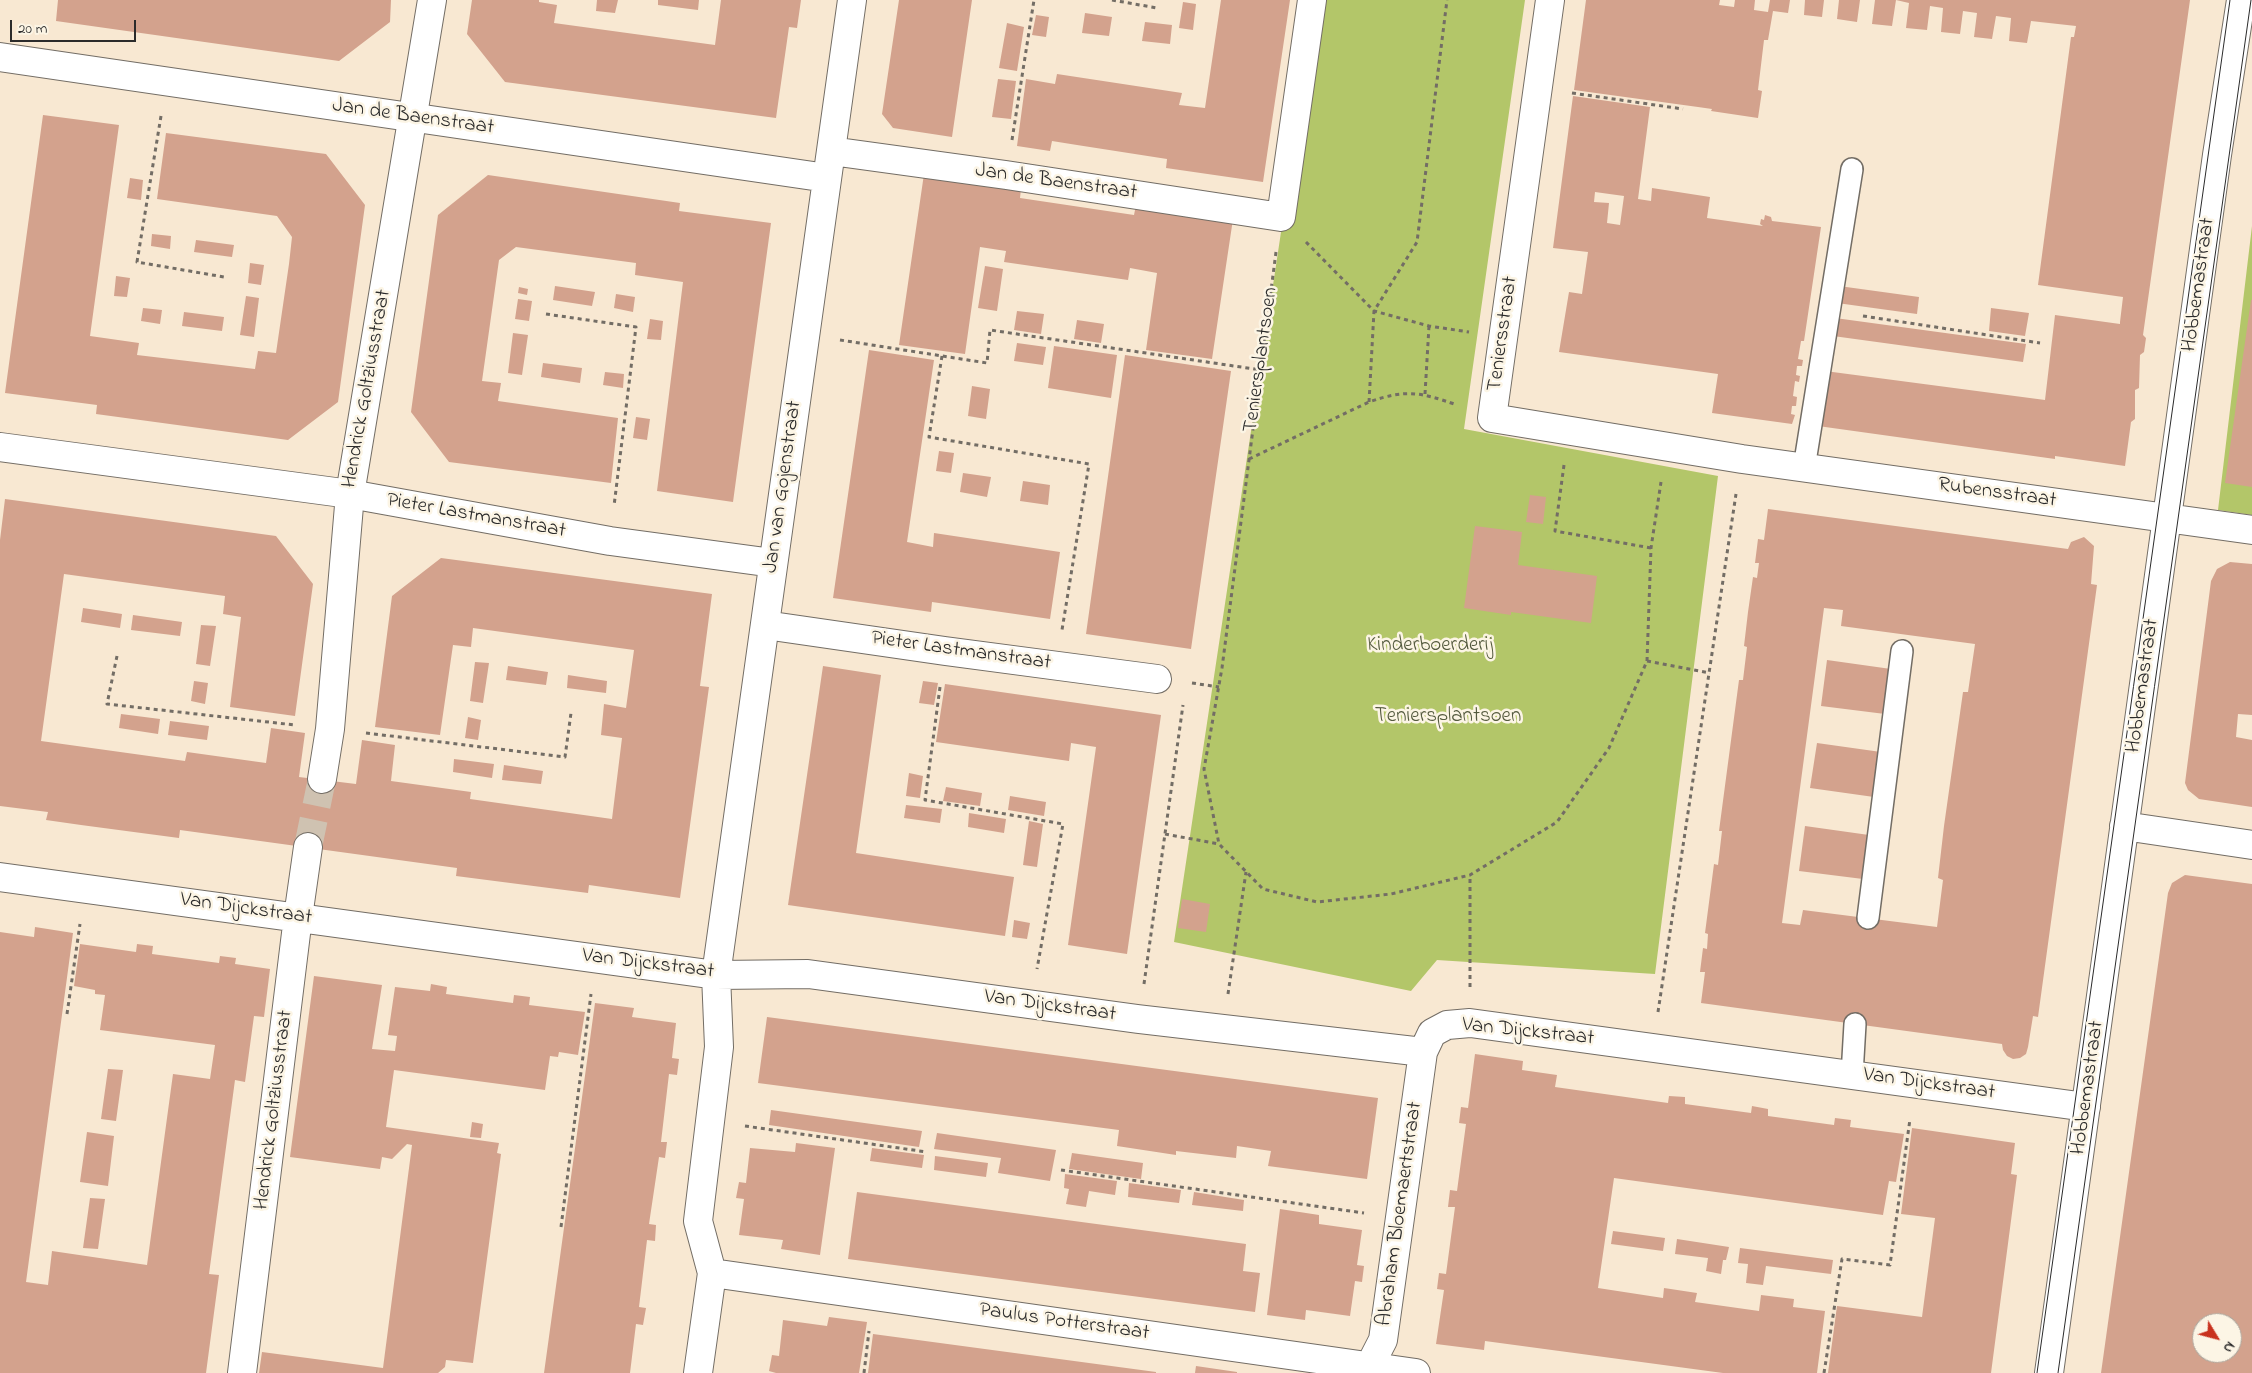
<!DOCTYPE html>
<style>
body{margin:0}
#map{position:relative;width:2252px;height:1373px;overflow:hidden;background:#f8e8d2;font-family:"Indie Flower",sans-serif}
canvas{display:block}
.north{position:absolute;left:2192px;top:1313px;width:50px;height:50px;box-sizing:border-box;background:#fcf5e5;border:1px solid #a8a49b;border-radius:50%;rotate:127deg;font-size:14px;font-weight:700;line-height:20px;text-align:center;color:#2b2b2b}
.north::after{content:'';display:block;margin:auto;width:18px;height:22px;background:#c8321e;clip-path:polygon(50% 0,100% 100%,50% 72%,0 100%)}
.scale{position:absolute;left:10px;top:20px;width:126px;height:22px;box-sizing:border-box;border:2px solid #2b2b2b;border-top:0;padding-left:6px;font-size:15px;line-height:18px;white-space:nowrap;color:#2b2b2b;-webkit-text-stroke:4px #fcf5e5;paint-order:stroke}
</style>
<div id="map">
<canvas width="2252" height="1373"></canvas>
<div class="north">N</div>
<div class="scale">20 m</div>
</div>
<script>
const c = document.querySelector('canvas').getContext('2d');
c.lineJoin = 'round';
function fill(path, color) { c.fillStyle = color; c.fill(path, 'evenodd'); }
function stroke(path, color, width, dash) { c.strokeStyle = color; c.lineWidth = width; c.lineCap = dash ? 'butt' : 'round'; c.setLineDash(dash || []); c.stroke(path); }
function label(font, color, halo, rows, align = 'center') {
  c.font = font + ' "Indie Flower",sans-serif'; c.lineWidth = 5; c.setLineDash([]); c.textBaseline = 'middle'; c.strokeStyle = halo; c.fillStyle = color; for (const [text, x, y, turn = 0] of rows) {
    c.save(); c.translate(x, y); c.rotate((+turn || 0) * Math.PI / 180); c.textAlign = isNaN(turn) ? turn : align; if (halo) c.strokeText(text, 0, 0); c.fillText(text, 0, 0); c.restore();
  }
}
fill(new Path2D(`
 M1316 0H1525L1464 429 1718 476 1655 974 1437 960 1411 991 1174 942Z
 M2252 226V515L2218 510Z`), '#b3c669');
fill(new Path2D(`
 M58 0H391L390 22 339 61 56 21Z
 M472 0H539V2L557 5 554 23 715 45 721 0H801L797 28 789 27 776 118 505 82 467 34Z
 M597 0H618L615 13 596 11Z
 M658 0H699L698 10 658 5Z
 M899 0H972L952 137 893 128 882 114Z
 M1221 0H1290L1263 182 1166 168 1167 159 1077 145 1052 141 1050 151 1017 146 1026 79 1055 84 1057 74 1182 93 1179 105 1205 108Z
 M1586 0H1720L1719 5 1734 7 1735 0H1755L1754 10 1768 12 1770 0H1790L1788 13 1773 11 1768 40H1764L1758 90 1762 91 1758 118 1711 111 1712 109 1698 107 1574 90Z
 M1805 0H1824L1822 17 1804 15Z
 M1839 0H1860L1857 22 1837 19Z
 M1875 0H1896L1892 26 1872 24Z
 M1896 0H2190L2143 335 2146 338 2144 352 2140 355 2139 388 2135 390V419L2131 422 2125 466 2055 456V459L1818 426 1825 371 2045 400 2055 315 2120 324V322L2123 297 2038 285 2071 37H2074L2076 26 2031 21 2027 43 2009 41 2011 18 1996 16 1992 39 1974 37 1977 13 1963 11 1960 34 1941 32 1943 8 1930 6 1927 30 1906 28 1909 3Z
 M1183 2 1196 4 1193 30 1179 28Z
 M1085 13 1112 17 1109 36 1082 33Z
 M1036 15 1049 17 1046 37 1032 35Z
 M1145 22 1172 25 1170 44 1142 41Z
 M1007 23 1024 27 1017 71 999 68Z
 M998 79 1016 81 1011 119 992 117Z
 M1573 96 1650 107 1638 199 1651 201 1652 188 1710 197 1707 218 1763 226 1760 224 1761 219 1764 220 1765 215 1771 217 1772 221 1821 227 1804 341H1801L1798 359 1803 360 1802 366H1797L1796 375 1800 376 1799 382 1795 381 1793 396 1797 397 1796 406H1792L1791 414 1795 415 1792 424 1712 413 1718 374 1559 352 1569 292 1582 294 1588 252 1553 248ZM1595 192 1624 196 1620 225 1607 223 1609 203 1594 202Z
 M43 115 119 125 90 336 139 343 137 355 255 369 258 351 276 353 289 264 292 237 277 216 157 199 166 133 326 154 365 205 338 402 288 440 96 414 97 405 5 393Z
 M924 174 1021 189 1020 198 1134 215 1136 205 1233 219 1212 359 1146 350 1157 273 1130 268 1128 280 1004 262 1006 251 980 247 965 354 899 345Z
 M488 175 680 203 679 211 771 223 733 502 657 491 683 282 635 275 636 263 516 247 499 260 482 381 501 383 498 401 618 418 611 483 449 462 411 412 438 215Z
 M130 178 143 180 141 200 127 198Z
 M152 234 171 236 170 249 151 246Z
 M196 240 234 245 232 257 194 252Z
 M250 263 264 265 261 285 248 283Z
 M985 266 1003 269 997 311 978 308Z
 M116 276 130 278 127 297 114 296Z
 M555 286 595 292 592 306 553 300Z
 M1839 286 1919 297 1917 314 1837 303Z
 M519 287 528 289 527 295 518 293Z
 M616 294 635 297 633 312 614 308Z
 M246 296 259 298 254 337 240 335Z
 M518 299 532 301 529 321 515 319Z
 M2251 300H2252V487L2225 483Z
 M143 308 162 310 160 324 141 321Z
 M1991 308 2029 313 2025 336 1989 331Z
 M1017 311 1044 314 1041 334 1014 330Z
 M184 312 224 317 222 331 182 326Z
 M1835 318 2026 344 2023 362 1833 336Z
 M650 319 663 321 661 340 647 339Z
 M1077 320 1104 324 1101 343 1074 339Z
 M513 333 528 335 522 375 508 373Z
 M1017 343 1046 347 1043 365 1014 361Z
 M1054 346 1117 355 1111 398 1048 388Z
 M869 350 934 360 907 542 933 547 934 533 1060 552 1050 619 932 602 931 612 833 598Z
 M1125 355 1231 371 1191 649 1086 634Z
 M543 363 582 368 580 383 541 377Z
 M605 372 624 374 623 388 603 385Z
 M972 386 990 389 986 419 968 416Z
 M636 417 650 419 647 440 633 438Z
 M939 451 954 453 951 473 936 471Z
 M963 473 991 477 987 497 960 492Z
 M1023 481 1050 485 1048 505 1020 501Z
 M1530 495 1546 497 1543 524 1526 522Z
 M5 499 276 536 313 584 295 716 230 707 241 617 223 614 225 596 64 574 41 741 185 761 187 752 266 763 271 728 305 733 299 777 356 784 362 740 395 745 391 781 471 792 470 799 612 819 622 738 601 735 604 704 626 708 634 650 473 628 471 647 453 645 440 735 375 727 392 596 441 558 712 594 700 686 709 687 680 898 589 885 588 893 456 876 457 868 180 830 179 838 81 825 46 820 48 812 0 806V540Z
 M1768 509 2068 549 2071 542 2084 537 2094 546 2091 584 2097 585 2038 1017 2033 1016 2028 1047 2026 1054 2020 1058 2013 1059 2007 1056 2003 1050 2002 1044 1701 1003 1705 972H1700L1703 948 1707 949 1708 934 1705 933 1714 864 1718 865 1722 831H1719L1739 680H1743L1747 647 1744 646 1748 612 1753 577 1757 578 1759 563H1755L1758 539 1764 540ZM1824 608 1843 610 1841 626 1975 644 1968 692H1963L1944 826 1938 878 1943 880 1937 927 1803 910 1800 925 1782 923Z
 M1475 526 1522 532 1518 565 1597 576 1591 623 1511 612V615L1464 608Z
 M2230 562 2252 564V715L2238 714 2236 737 2252 740V807L2199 799 2188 790 2185 783 2211 581 2217 569Z
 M83 608 122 614 120 628 81 622Z
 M133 615 182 622 180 636 131 630Z
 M201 625 216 626 210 666 196 664Z
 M1827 660 1891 669 1885 714 1821 706Z
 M475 662 489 663 483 703 470 701Z
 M508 666 548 672 546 685 506 680Z
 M823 666 881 675 856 853 1014 877 1005 936 788 905Z
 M568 675 607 681 606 693 567 688Z
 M194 681 208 683 205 704 191 701Z
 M923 681 938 683 934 705 919 703Z
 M945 684 1161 715 1127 954 1068 945 1096 747 1071 743 1069 761 936 742Z
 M121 714 160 719 158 734 119 728Z
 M468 717 481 720 478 740 465 738Z
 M170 721 209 726 207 740 168 735Z
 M1817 743 1881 752 1874 797 1810 788Z
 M454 759 494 764 492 778 453 772Z
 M504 765 543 771 541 784 502 780Z
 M909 773 923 776 920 798 906 796Z
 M946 787 982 793 980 806 943 801Z
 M1010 796 1046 802 1044 816 1008 810Z
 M906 805 942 809 940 823 904 818Z
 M969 813 1006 819 1004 833 968 827Z
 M1029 821 1043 824 1037 867 1023 865Z
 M1805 826 1869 835 1863 879 1799 871Z
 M2185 875 2252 884V1373H2101L2168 893 2172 883ZM2202 1323H2232V1353H2202Z
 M1182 899 1210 904 1206 932 1178 928Z
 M1014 920 1030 923 1027 939 1012 937Z
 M35 927 73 933 26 1282 48 1285 52 1251 147 1265 173 1074 210 1079 215 1045 100 1030 105 995 95 994V990L74 986 80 944 136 952 137 944 153 946 152 954 219 963 220 956 236 958 235 964 270 969 264 1017 254 1016 245 1082 235 1080 209 1274 219 1275 206 1373H0V932L34 937Z
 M314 976 382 985 372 1049 395 1051 397 1036 388 1035 395 987 430 991 431 984 447 987 446 994 513 1003 514 995 530 997 529 1005 585 1012 578 1055 559 1052 558 1057 550 1056 545 1090 394 1070 386 1127 499 1143 497 1153 501 1154 473 1363 446 1360 445 1367 438 1373H259L262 1352 383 1368 412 1145 407 1144 392 1159 382 1157 380 1169 290 1157Z
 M595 1003 634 1008 632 1017 676 1023 672 1058 679 1059 677 1075 669 1074 661 1142H667L665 1158 659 1157 649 1224 656 1225 655 1241 647 1240 639 1307 646 1308 643 1325 636 1324 630 1373H544Z
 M767 1017 1378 1098 1367 1179 1268 1166 1271 1151 1237 1146 1236 1158 1176 1151V1155L1117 1146 1119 1130 758 1083Z
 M1475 1054 1523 1061 1522 1070 1557 1075 1555 1087 1668 1103 1669 1096 1685 1097V1104L1751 1113 1752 1106 1768 1109V1116L1834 1125 1835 1118 1851 1120 1850 1127 1904 1134 1896 1182 1889 1181 1883 1215 1614 1178 1598 1288 1663 1298 1664 1288 1697 1293 1695 1302 1759 1311 1761 1295 1794 1299 1793 1307 1825 1311 1817 1373H1723L1485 1341 1484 1350 1436 1344 1444 1290 1437 1289 1439 1273 1446 1274 1455 1207H1448L1450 1190 1457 1191 1466 1124 1459 1123 1461 1107 1468 1108Z
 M108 1069 123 1070 116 1121 101 1119Z
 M771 1110 922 1131 919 1147 769 1125Z
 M472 1122 483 1124 481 1138 470 1137Z
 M1912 1128 2015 1143 2011 1174 2017 1175 1991 1373H1828L1837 1306 1922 1317 1935 1218 1901 1214Z
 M87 1132 114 1136 108 1186 80 1182Z
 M937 1133 1056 1150 1050 1181 998 1173 1001 1158 934 1149Z
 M796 1143 835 1148 820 1255 781 1249 783 1240 739 1235 744 1199 736 1198 739 1182 746 1183 750 1148 795 1152Z
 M872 1148 924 1155 922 1168 870 1161Z
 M1072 1153 1143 1163 1141 1179 1069 1169Z
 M935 1156 988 1163 986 1177 934 1170Z
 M1065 1174 1117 1181 1115 1195 1089 1191 1086 1207 1066 1204 1069 1189 1064 1188Z
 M1129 1183 1181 1190 1179 1203 1128 1197Z
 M857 1192 1246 1244 1243 1271 1260 1273 1255 1312 848 1259Z
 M1194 1192 1244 1200 1243 1211 1192 1205Z
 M90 1198 105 1199 98 1249 83 1248Z
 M1280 1209 1319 1215V1224L1362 1230 1357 1265 1364 1266 1362 1282 1355 1281 1350 1316 1306 1310 1305 1320 1267 1315Z
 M1613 1231 1665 1238 1663 1251 1611 1244Z
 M1677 1239 1729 1247 1726 1260H1723L1721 1274 1706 1271 1708 1258 1675 1254Z
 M1740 1248 1833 1260 1831 1274 1766 1266 1763 1285 1746 1283 1748 1264 1738 1263Z
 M829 1317 867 1322 859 1373H776L769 1371 772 1355 779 1356 783 1320 827 1326Z
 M873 1334 1156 1372V1373H868Z
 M1196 1366 1237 1372V1373H1195Z`), '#d3a28d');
stroke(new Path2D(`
 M308 847 322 779`), '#cfc2b1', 28, [28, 14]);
const service = new Path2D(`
 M1804 468 1852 169
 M1868 918 1902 651
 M1852 1075 1855 1024`);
const pedestrian = new Path2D(`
 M322 779 330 729 350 494 432 0
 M298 917 308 847`);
const minor = new Path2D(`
 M1550 0 1492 418 1742 459 2252 530
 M0 57 827 178
 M831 151 1006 175 1281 217 1312 0
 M0 447 350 494 610 541 773 563
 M765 625 945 651 1157 679
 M2124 826 2252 845
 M0 877 716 975 808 974 1138 1019 1423 1052
 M712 1273 1416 1373
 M242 1373 298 917
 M698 1373 712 1273 698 1221 719 1047 716 975 852 0
 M1366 1373 1383 1340 1423 1052 1432 1033 1447 1025 1470 1023 2086 1107
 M2049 1373 2217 155 2241 0`);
stroke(service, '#736d65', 24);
stroke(pedestrian, '#736d65', 30);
stroke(minor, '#736d65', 30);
stroke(new Path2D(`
 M1112 0 1157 8
 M1572 93 1683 109
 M161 116 137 262 224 277
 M1012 140 1034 0
 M1306 242 1374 311 1429 326 1469 332
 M1276 252 1222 668 1204 769 1219 844 1263 889 1317 902 1391 894 1470 875 1557 822 1609 748 1647 661 1710 673
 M546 314 636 327 614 506
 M1863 316 2040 343
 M840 340 987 363 990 330 1261 370
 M942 356 929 437 1089 464 1062 630
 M1425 394 1429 326
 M1369 402 1374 311 1417 242 1447 0
 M1249 459 1369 402C1406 389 1420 392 1457 405
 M1564 465 1555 531 1651 548
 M117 656 107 704 295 725
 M1647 661 1651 548 1661 482
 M1192 683 1219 687
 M940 687 925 800 1063 824 1037 969
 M366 733 565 757 571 713
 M1165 834 1219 844
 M1144 984 1183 705
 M1470 987V875
 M1228 994 1246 872
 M1658 1012 1736 494
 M67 1014 80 924
 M745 1126 927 1152
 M1061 1170 1364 1213
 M561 1227 591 994
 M864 1373 869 1331
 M1824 1373 1842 1259 1890 1265 1910 1119`), '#736d65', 3, [4, 4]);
stroke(service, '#fff', 21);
stroke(pedestrian, '#fff', 28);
stroke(minor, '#fff', 28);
stroke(new Path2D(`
 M2037 1373 2230 0
 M2058 1373 2251 0`), '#2b2b2b', 1);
label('21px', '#2b2b2b', '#fcf5e5', [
 ["Jan de Baenstraat",413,118,8],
 ["Jan de Baenstraat",1056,183,8],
 ["Hobbemastraat",2200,285,-82],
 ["Teniersstraat",1504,334,-82],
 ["Teniersplantsoen",1262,360,-82],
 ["Hendrick Goltziusstraat",368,389,-80],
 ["Jan van Gojenstraat",784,487,-82],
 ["Rubensstraat",1997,494,8],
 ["Pieter Lastmanstraat",476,517,10],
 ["Pieter Lastmanstraat",961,652,8],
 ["Hobbemastraat",2144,686,-82],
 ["Van Dijckstraat",246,910,8],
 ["Van Dijckstraat",648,965,7],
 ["Van Dijckstraat",1050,1007,8],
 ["Van Dijckstraat",1528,1033,6],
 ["Van Dijckstraat",1929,1085,8],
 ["Hobbemastraat",2089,1088,-82],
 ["Hendrick Goltziusstraat",275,1110,-83],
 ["Abraham Bloemaertstraat",1401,1214,-82],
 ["Paulus Potterstraat",1064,1323,8]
]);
label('21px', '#545a3e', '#fcf5e5', [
 ["Kinderboerderij",1430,647],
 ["Teniersplantsoen",1448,718]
]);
</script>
